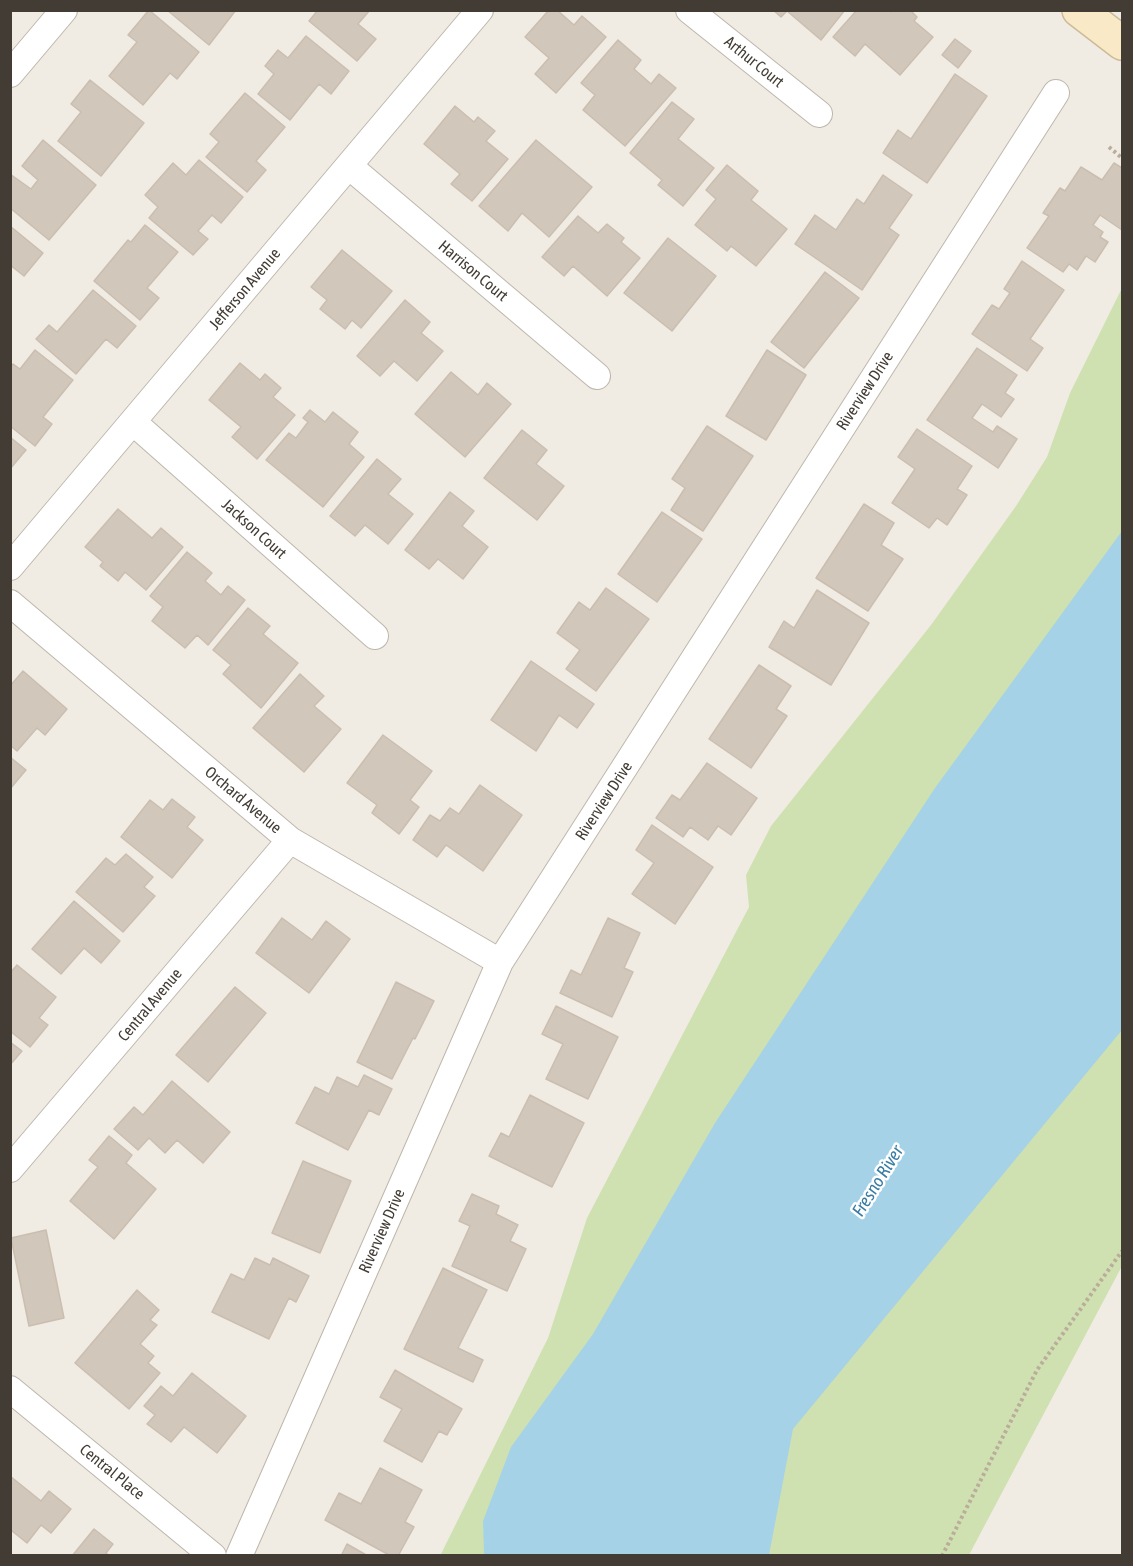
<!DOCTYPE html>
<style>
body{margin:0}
#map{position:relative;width:1133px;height:1566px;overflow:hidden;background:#f0ece4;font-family:"Asap Condensed",sans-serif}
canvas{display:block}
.frame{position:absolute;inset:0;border:12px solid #423c35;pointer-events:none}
</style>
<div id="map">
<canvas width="1133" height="1566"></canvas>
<div class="frame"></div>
</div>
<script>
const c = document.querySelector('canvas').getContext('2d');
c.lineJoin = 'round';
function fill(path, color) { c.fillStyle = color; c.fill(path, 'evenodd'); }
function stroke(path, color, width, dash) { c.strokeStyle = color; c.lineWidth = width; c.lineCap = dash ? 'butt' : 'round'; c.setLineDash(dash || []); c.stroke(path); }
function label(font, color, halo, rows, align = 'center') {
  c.font = font + ' "Asap Condensed",sans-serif'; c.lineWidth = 5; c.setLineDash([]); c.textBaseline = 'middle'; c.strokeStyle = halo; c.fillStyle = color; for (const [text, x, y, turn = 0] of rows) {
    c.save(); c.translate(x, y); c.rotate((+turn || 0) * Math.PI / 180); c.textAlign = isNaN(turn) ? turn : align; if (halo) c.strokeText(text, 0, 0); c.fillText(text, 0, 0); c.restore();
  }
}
fill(new Path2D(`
 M1122 288V1266L969 1555 440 1556 548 1338 587 1218 749 907 746 875 771 826 931 625 1016 506 1047 457 1070 393Z`), '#cfe1b1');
fill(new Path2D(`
 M1122 531V1030L793 1429 769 1555H484L483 1521 511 1447 593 1334 715 1123 935 788Z`), '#a6d2e8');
const building = new Path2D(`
 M149 10 199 52 177 79 170 73 143 105 109 76 137 42 128 35Z
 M167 10H236L209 45Z
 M318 10H370L358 24 376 39 357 61 309 21Z
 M549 10H557L574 25 582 16 606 37 556 93 535 74 549 58 525 37Z
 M773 10H845L821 40 787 11 781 17Z
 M857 10H889L891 12 893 10H910L917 17 914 21 933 37 900 75 865 44 855 56 833 37Z
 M306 36 349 71 331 94 319 84 290 120 258 94 274 74 265 66 278 50 288 58Z
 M955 39 971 51 958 68 942 55Z
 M618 40 641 60 634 69 651 84 659 74 676 88 625 146 583 110 595 95 581 83Z
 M955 74 987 96 927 183 883 153 898 130 911 139Z
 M90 80 144 123 101 176 58 141 81 112 71 104Z
 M245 93 285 127 256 161 266 170 247 192 206 157 219 142 210 134Z
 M672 102 694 119 678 139 714 168 683 206 658 185 662 180 630 153Z
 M455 106 474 122 478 117 495 131 486 141 508 159 472 201 451 184 460 174 424 144Z
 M43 140 96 185 49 240 10 208V174L31 189 38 180 22 166Z
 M536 140 592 187 549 237 522 213 508 231 479 206Z
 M199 160 243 197 221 223 212 215 198 231 208 239 193 255 149 218 158 207 145 195 173 163 186 175Z
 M1114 163 1122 168V230L1100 215 1093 225 1103 232 1100 237 1108 242 1095 262 1086 256 1077 270 1069 264 1063 272 1027 248 1049 216 1043 213 1060 188 1065 191 1081 167 1102 180Z
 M727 165 758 191 751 200 787 229 756 266 731 246 727 251 695 225 716 199 706 190Z
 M883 175 912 195 889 228 899 235 862 290 795 244 815 215 836 230 857 199 864 204Z
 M578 216 598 233 607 224 624 238 621 242 640 258 607 296 573 266 564 276 542 257Z
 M145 225 178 252 147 288 159 298 140 320 94 281 128 240 131 242Z
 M10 226 43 253 24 276 10 265Z
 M668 238 716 276 672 331 624 293Z
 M342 250 392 291 361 328 352 320 345 329 320 309 327 300 311 287Z
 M1022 261 1064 290 1030 339 1043 348 1027 371 972 334 992 305 999 309 1010 293 1004 289Z
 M825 272 859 298 804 368 771 342Z
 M93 290 136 326 117 348 106 339 76 374 36 339 49 325 57 332Z
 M405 300 430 322 421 333 443 351 417 381 394 361 380 376 357 356Z
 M977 348 1017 375 1005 393 1014 399 1001 417 982 404 972 418 993 432 997 426 1017 439 998 468 927 420Z
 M35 350 73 380 43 417 52 424 35 446 10 426V368L13 364 20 369Z
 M767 350 806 375 766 440 726 416Z
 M240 363 260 380 265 374 281 388 273 397 295 415 257 459 232 437 241 427 209 400Z
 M451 372 478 395 487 383 511 404 465 457 415 414Z
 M310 410 325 422 333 412 358 432 349 444 364 457 323 507 266 460 289 433 296 438 308 422 303 418Z
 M707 426 753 456 703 531 671 510 685 488 672 479Z
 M917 429 972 466 957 489 967 495 947 525 937 518 929 528 892 503 915 469 898 457Z
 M522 430 547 450 536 464 564 486 537 520 484 478Z
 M10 437 26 450 10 469Z
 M377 459 401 479 388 494 413 514 388 544 365 525 355 536 330 516Z
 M450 492 474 511 462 526 488 547 463 579 438 559 429 569 405 550Z
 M864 504 894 523 881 545 903 559 868 611 816 578Z
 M118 509 152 538 161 528 183 547 146 590 125 572 118 581 100 566 103 562 85 547Z
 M662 512 702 539 657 602 618 574Z
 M187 552 212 573 205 581 221 595 228 586 245 600 208 645 197 635 185 648 152 621 163 607 150 596Z
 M606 588 649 619 596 691 566 669 580 650 557 633 579 602 590 610Z
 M817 590 869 623 831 685 769 647 784 621 794 628Z
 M248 608 270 626 263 634 298 663 261 708 223 674 231 665 213 650Z
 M531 661 594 704 577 728 559 715 536 751 491 720Z
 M759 665 791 686 776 709 787 716 751 768 709 739Z
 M23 671 67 709 45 735 37 728 17 751 10 745V686Z
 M300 674 324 696 314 706 341 729 304 772 253 728Z
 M383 735 432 771 410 800 419 807 399 834 372 813 377 805 347 783Z
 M10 757 26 770 10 789Z
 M707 763 757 798 731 835 718 826 708 840 690 827 683 837 656 818 672 795 680 800Z
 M480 785 522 815 483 871 446 845 437 857 413 840 430 815 440 821 450 808 459 814Z
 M172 799 195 817 187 827 203 840 172 878 121 837 150 800 163 810Z
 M652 825 713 867 675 924 632 894 654 863 636 850Z
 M126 854 153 877 144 887 155 896 123 932 76 892 106 858 115 865Z
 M74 901 120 941 101 963 84 948 61 974 32 949Z
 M282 918 312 940 326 921 350 939 309 993 256 953Z
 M608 918 640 933 624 968 633 972 612 1017 560 993 571 970 581 975Z
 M17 965 56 997 39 1018 48 1025 30 1047 10 1031V973Z
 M396 982 434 1001 415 1039 413 1038 392 1079 357 1062Z
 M235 987 266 1013 208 1082 176 1055Z
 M556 1006 618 1037 588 1099 546 1079 563 1044 542 1034Z
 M10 1042 22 1051 10 1065Z
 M364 1075 392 1089 379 1115 369 1110 348 1150 296 1123 315 1087 329 1094 337 1077 358 1087Z
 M172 1081 230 1132 203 1163 177 1140 165 1153 149 1138 138 1150 114 1129 134 1107 143 1115Z
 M530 1095 584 1123 552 1187 489 1156 501 1133 509 1137Z
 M109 1136 132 1155 126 1163 156 1189 114 1239 70 1201 98 1167 89 1160Z
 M303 1161 351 1181 320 1253 272 1233Z
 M472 1194 499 1206 496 1214 518 1225 510 1241 526 1249 507 1291 452 1266 470 1226 459 1221Z
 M46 1230 64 1318 29 1326 11 1238Z
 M255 1258 270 1265 273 1258 309 1276 296 1302 289 1298 269 1339 212 1312 231 1274 244 1280Z
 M443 1268 487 1290 458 1348 483 1360 473 1382 404 1349Z
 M137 1290 159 1310 150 1320 157 1325 140 1344 154 1356 148 1363 160 1373 129 1409 75 1363Z
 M395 1370 462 1409 447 1435 439 1431 422 1462 384 1441 402 1409 380 1397Z
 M192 1373 246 1416 217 1453 184 1427 171 1442 147 1424 155 1415 144 1406 161 1386 173 1396Z
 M380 1468 422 1490 405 1522 414 1527 398 1556H391L325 1520 339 1493 361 1504Z
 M10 1476 41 1501 49 1491 71 1509 51 1533 41 1525 27 1543 12 1531 10 1532Z
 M94 1529 113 1544 106 1553 109 1556H72Z
 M347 1544 368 1556H341Z`);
fill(building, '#d1c7bb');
stroke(building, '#cbbeaf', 1.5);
const street = new Path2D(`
 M689 10 819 114
 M10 74 64 10
 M349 166 597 376
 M133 422 375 636
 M10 567 480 10
 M10 603 290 840 500 962
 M10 1169 290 840
 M10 1389 213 1556
 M239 1556 500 962 1056 93`);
const secondary = new Path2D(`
 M1079 10 1122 43`);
stroke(street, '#beb6ab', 28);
stroke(secondary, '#ccbb98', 36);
stroke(new Path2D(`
 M1109 147 1122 158
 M942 1556 1037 1370 1122 1251`), '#bbad9b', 4, [3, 3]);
stroke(street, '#fff', 26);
stroke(secondary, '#f9e9c6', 33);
label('16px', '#423c35', '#fff', [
 ["Arthur Court",754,62,39],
 ["Harrison Court",473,271,40],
 ["Jefferson Avenue",245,289,-50],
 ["Riverview Drive",865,391,-57],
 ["Jackson Court",254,529,42],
 ["Orchard Avenue",243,800,40],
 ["Riverview Drive",604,801,-57],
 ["Central Avenue",150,1005,-50],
 ["Riverview Drive",382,1231,-66],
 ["Central Place",112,1472,39]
]);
label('italic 18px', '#397da3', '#fff', [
 ["Fresno River",878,1181,-58]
]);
</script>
